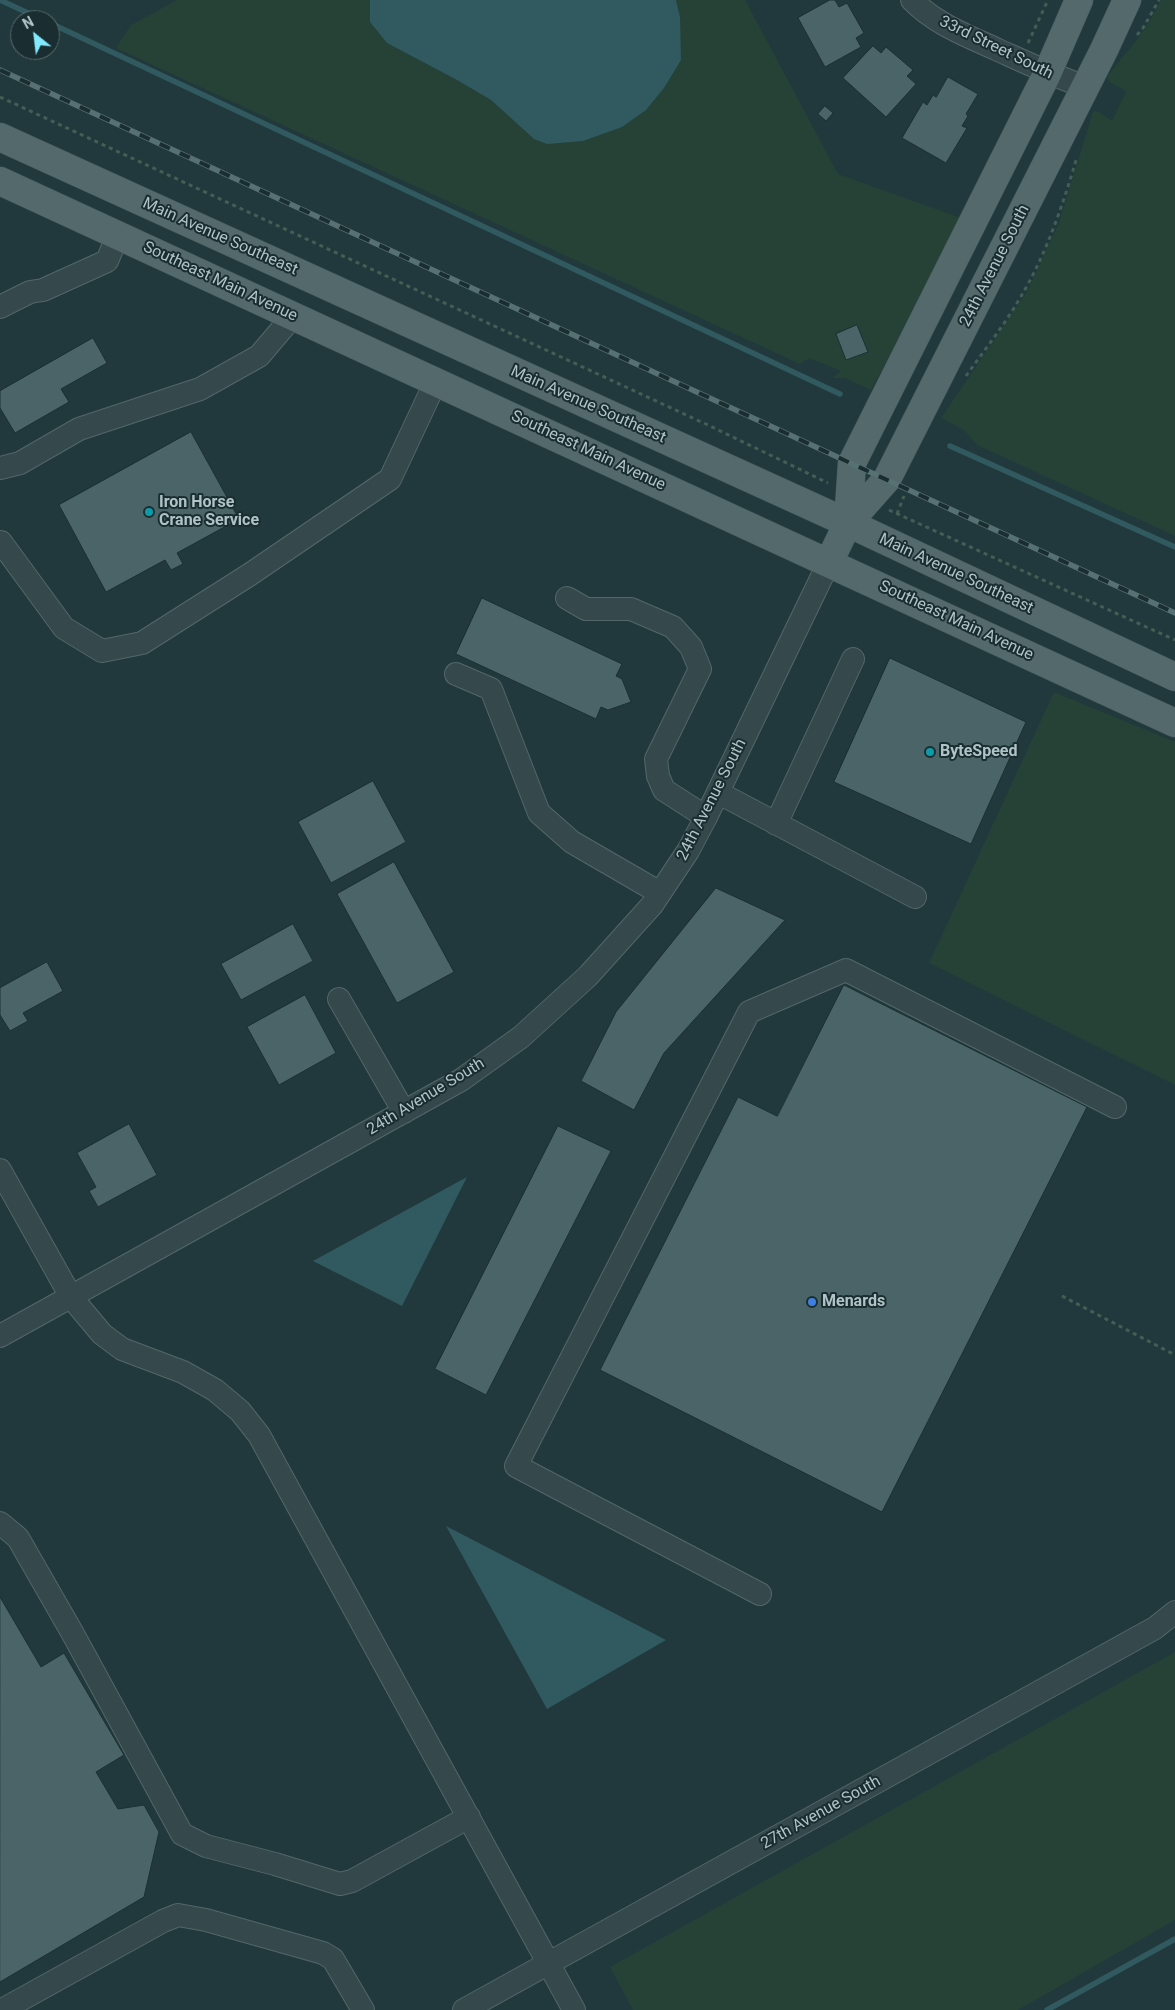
<!DOCTYPE html>
<style>
body{margin:0}
#map{position:relative;width:1175px;height:2010px;overflow:hidden;background:#21393c;font-family:Roboto,sans-serif}
canvas{display:block}
.north{position:absolute;left:10px;top:10px;width:50px;height:50px;box-sizing:border-box;background:#1a2e31;border:1px solid #566a6d;border-radius:50%;rotate:331deg;font-size:14px;font-weight:700;line-height:20px;text-align:center;color:#b0c4c8}
.north::after{content:'';display:block;margin:auto;width:18px;height:22px;background:#81eafc;clip-path:polygon(50% 0,100% 100%,50% 72%,0 100%)}
</style>
<div id="map">
<canvas width="1175" height="2010"></canvas>
<div class="north">N</div>
</div>
<script>
const c = document.querySelector('canvas').getContext('2d');
c.lineJoin = 'round';
function fill(path, color) { c.fillStyle = color; c.fill(path, 'evenodd'); }
function stroke(path, color, width, dash) { c.strokeStyle = color; c.lineWidth = width; c.lineCap = dash ? 'butt' : 'round'; c.setLineDash(dash || []); c.stroke(path); }
function label(font, color, halo, rows, align = 'center') {
  c.font = font + ' Roboto,sans-serif'; c.lineWidth = 4; c.setLineDash([]); c.textBaseline = 'middle'; c.strokeStyle = halo; c.fillStyle = color; for (const [text, x, y, turn = 0] of rows) {
    c.save(); c.translate(x, y); c.rotate((+turn || 0) * Math.PI / 180); c.textAlign = isNaN(turn) ? turn : align; if (halo) c.strokeText(text, 0, 0); c.fillText(text, 0, 0); c.restore();
  }
}
fill(new Path2D(`
 M177 0H370V22L387 43 457 80 491 100 534 139 680 17 676 0H745L838 174 964 219 871 390 845 378H832L841 371 809 358 800 364 116 48 131 25Z
 M1161 0H1175V536L977 445 964 430 941 418 1028 290 1059 223 1092 115 1094 111 1099 112 1112 121 1126 91 1111 83 1107 78C1116 63 1126 54 1136 41 1146 28 1154 14 1161 0Z
 M1054 692 1175 742V1085L929 963Z
 M1175 1652V1920L1018 2010H633L610 1967Z`), '#264136');
fill(new Path2D(`
 M370 0H676L680 17 681 60 664 88 646 110 622 127 583 141 547 144 534 139 491 100 457 80 387 43 370 22Z
 M467 1177 402 1306 313 1261Z
 M446 1526 666 1640 547 1709Z`), '#305a60');
stroke(new Path2D(`
 M0 0 43 20
 M50 23 840 394
 M950 446 1175 547
 M1047 2010 1175 1939`), '#305a60', 5.5);
const building = new Path2D(`
 M830 0H835L839 7 847 3 864 33 856 38 861 47 825 67 798 18Z
 M873 46 881 53 886 47 913 70 907 76 916 84 886 117 843 78Z
 M948 77 978 94 966 114 968 116 962 126 967 128 946 163 902 138 923 102 927 105 933 95 936 97Z
 M825 106 833 113 826 121 818 114Z
 M857 325 868 352 846 360 836 334Z
 M93 338 107 363 61 389 69 402 15 433 0 408V391Z
 M191 432 239 519 177 553 183 564 171 570 165 560 106 592 59 505Z
 M482 598 622 664 616 676 622 679 631 702 608 710 601 707 596 719 456 654Z
 M890 658 1026 722 971 844 834 782Z
 M373 781 406 842 331 883 298 822Z
 M394 862 454 972 397 1003 337 894Z
 M716 888 785 920 664 1053 634 1110 581 1081 616 1012Z
 M293 924 313 961 241 1000 221 964Z
 M47 962 63 991 23 1013 28 1021 10 1031 0 1015V988Z
 M844 985 1087 1107 882 1512 600 1370 738 1097 777 1116Z
 M305 995 336 1053 279 1085 247 1027Z
 M129 1124 157 1175 98 1207 89 1191 96 1187 77 1153Z
 M558 1126 611 1151 486 1395 435 1369Z
 M0 1597 41 1667 64 1653 124 1755 96 1772 118 1809 144 1805 159 1832 144 1897 0 1982Z`);
fill(building, '#4a6467');
stroke(building, '#1c3033', 1);
const minor = new Path2D(`
 M912 0C935 24 968 36 998 50 1027 63 1055 76 1085 87
 M0 307 30 292 43 290 107 261 118 235
 M0 468 20 463 79 429 200 389 259 356 293 316
 M1 542 64 628 102 651 142 643 249 575 390 479 436 381
 M567 598 586 609H631L673 627 691 647 700 669 656 759 658 776 664 790 706 817
 M456 674 491 689 539 813 572 842 660 893
 M719 793 915 897
 M776 824 853 659
 M339 999 404 1112
 M0 1170 71 1297 102 1334 122 1349 183 1372 215 1390 240 1411 259 1435 574 2010
 M0 1336 461 1080 521 1037 588 976 652 905 688 851 706 817 829 562
 M0 1523 18 1538 73 1634 182 1834 206 1846 275 1864 340 1884 352 1881 469 1817
 M760 1594 516 1466 749 1012 846 970 1115 1107
 M2 2010 163 1921 178 1915 206 1920 323 1953 333 1959 363 2010
 M464 2010 1155 1628 1175 1612`);
const major = new Path2D(`
 M0 137 848 523 1175 677
 M0 181 1175 723
 M848 523 852 463 1047 74 1079 0
 M829 562 848 523 887 479 1104 50 1127 0`);
stroke(minor, '#53676a', 24);
stroke(major, '#415558', 29);
stroke(new Path2D(`
 M1137 35 1143 28 1159 0
 M1028 43 1048 0
 M0 97 710 426 828 483
 M966 376C983 352 1002 328 1017 303 1045 258 1062 208 1077 157
 M889 510 1175 640
 M897 514 904 496
 M1062 1296 1175 1355`), '#455e55', 3, [4, 4]);
stroke(minor, '#35494c', 22);
stroke(major, '#53696c', 28);
const rail = new Path2D(`
 M0 70 1175 613`);
stroke(rail, '#577073', 5.5);
stroke(rail, '#1a2e31', 4, [11]);
for (const [x, y, r, color] of [
 [149,512,5,"#0f9aa8"],
 [930,752,5,"#0f9aa8"],
 [812,1302,5,"#3f7fe0"]
]) { const dot = new Path2D(); dot.arc(x, y, r, 0, 2 * Math.PI); c.fillStyle = color; c.fill(dot); stroke(dot, '#1a2e31', 2); }
label('16px', '#b0c4c8', '#1a2e31', [
 ["33rd Street South",996,48,26],
 ["Main Avenue Southeast",220,237,24],
 ["24th Avenue South",995,266,-63],
 ["Southeast Main Avenue",220,282,25],
 ["Main Avenue Southeast",588,405,24],
 ["Southeast Main Avenue",588,451,25],
 ["Main Avenue Southeast",956,574,25],
 ["Southeast Main Avenue",956,621,25],
 ["24th Avenue South",712,800,-63],
 ["24th Avenue South",426,1097,-31],
 ["27th Avenue South",821,1813,-29]
]);
label('bold 16px', '#b0c4c8', '#1a2e31', [
 ["Iron Horse",159,503],
 ["Crane Service",159,521],
 ["ByteSpeed",940,752],
 ["Menards",822,1302]
], 'left');
</script>
